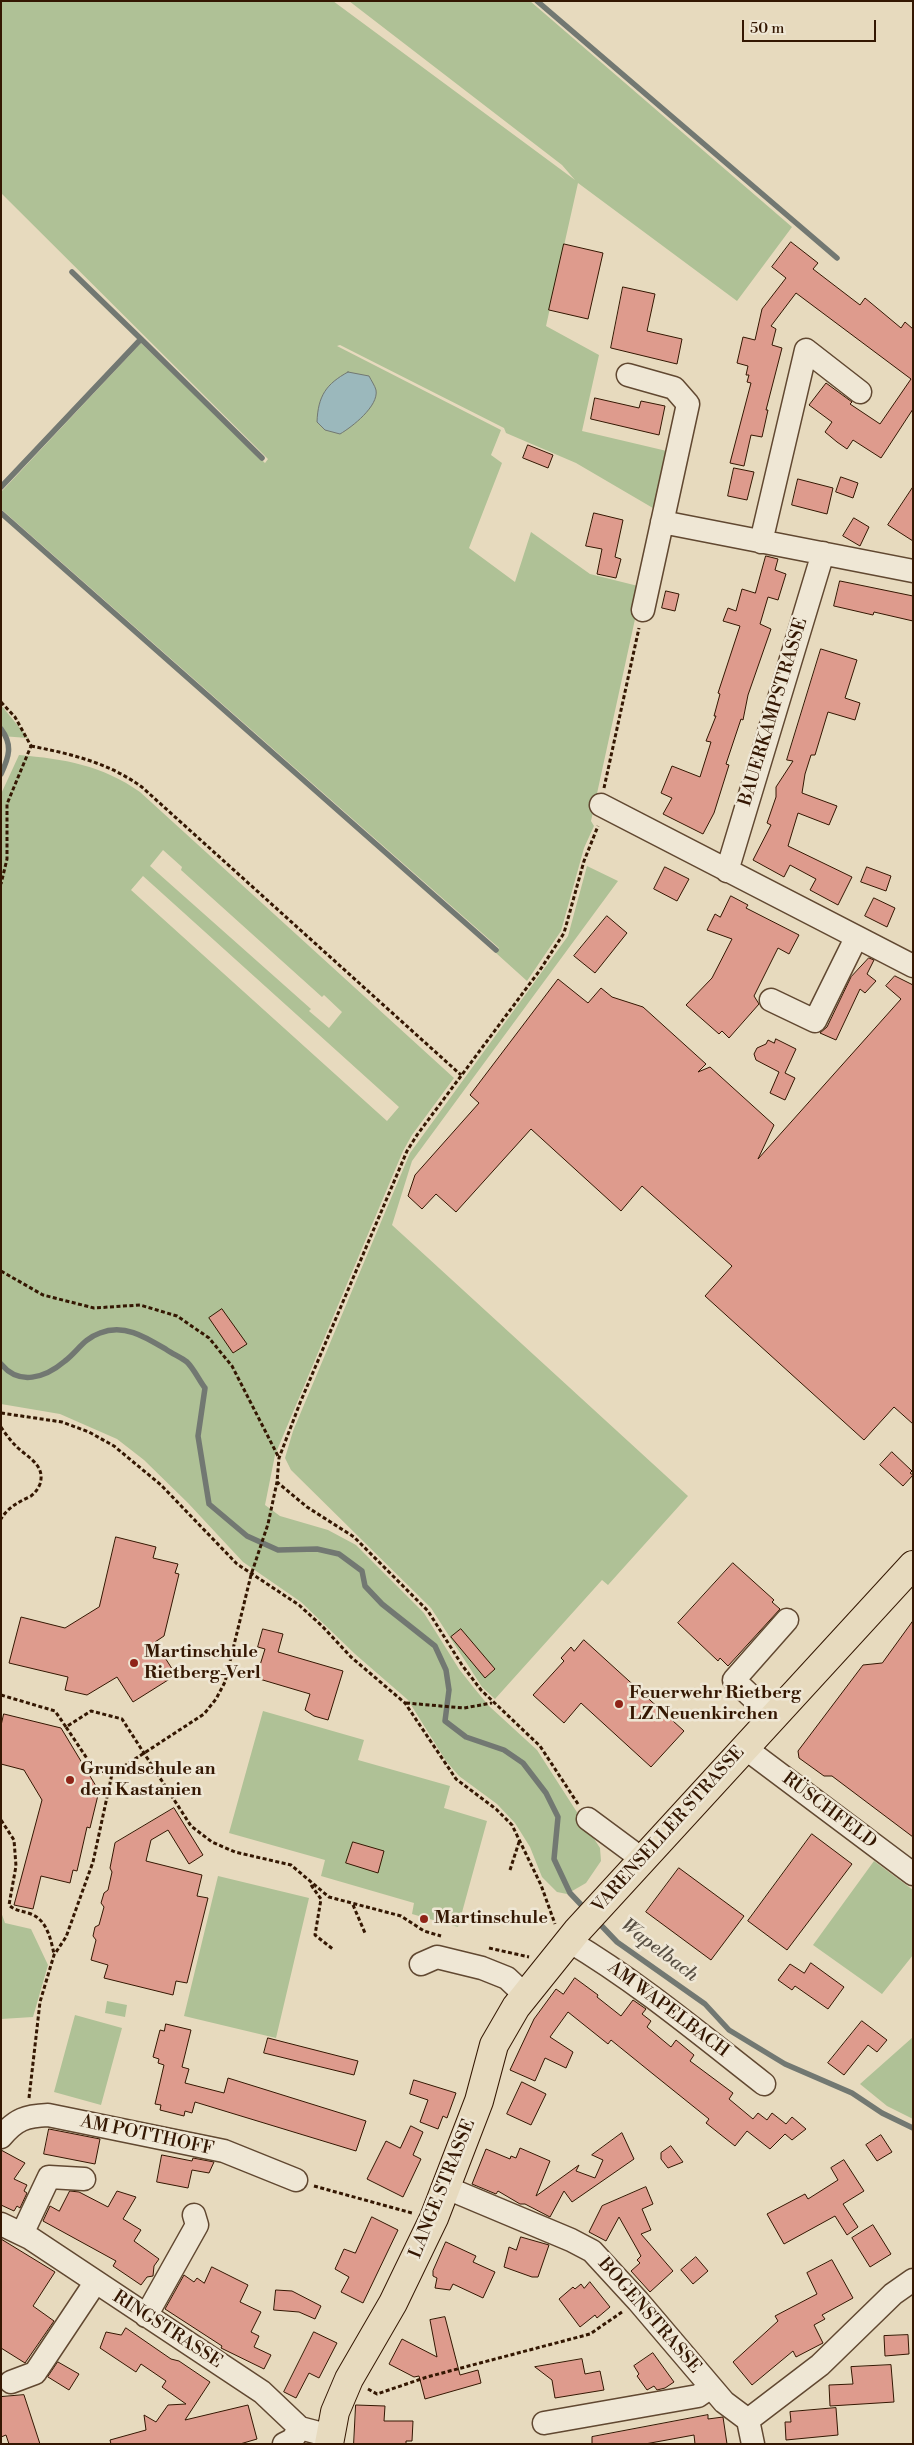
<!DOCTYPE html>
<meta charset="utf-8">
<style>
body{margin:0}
#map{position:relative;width:914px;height:2445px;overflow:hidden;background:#e7dabe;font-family:"Libre Bodoni",serif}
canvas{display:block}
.frame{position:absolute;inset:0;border:2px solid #341702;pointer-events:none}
.scale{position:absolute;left:742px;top:20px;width:134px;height:22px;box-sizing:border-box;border:2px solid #341702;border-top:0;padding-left:6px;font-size:15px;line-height:18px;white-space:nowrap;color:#341702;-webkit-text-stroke:4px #efe7d5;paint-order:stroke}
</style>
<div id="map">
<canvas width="914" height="2445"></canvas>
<div class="frame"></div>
<div class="scale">50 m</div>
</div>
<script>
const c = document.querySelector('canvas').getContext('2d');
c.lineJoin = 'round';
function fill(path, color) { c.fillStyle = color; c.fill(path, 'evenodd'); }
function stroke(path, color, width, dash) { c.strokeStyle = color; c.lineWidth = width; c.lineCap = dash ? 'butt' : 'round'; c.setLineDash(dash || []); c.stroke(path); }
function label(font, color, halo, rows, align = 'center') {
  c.font = font + ' "Libre Bodoni",serif'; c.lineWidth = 5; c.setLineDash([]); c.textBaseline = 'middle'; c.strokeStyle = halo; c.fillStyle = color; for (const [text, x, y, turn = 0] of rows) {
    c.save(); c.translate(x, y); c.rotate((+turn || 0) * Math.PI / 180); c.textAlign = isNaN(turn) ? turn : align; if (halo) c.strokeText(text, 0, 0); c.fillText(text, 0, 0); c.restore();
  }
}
fill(new Path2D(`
 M1 1H333L575 180 562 165 349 1H530L792 227 737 301 578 183 546 326 599 355 582 431 671 452 658 511 576 463 506 433 504 428 340 345 337 346 501 430 491 455 502 463 469 548 515 582 531 532 590 574 642 587 591 821 594 826 584 848 561 931 527 981 496 953 499 948 1 509V492L141 343 265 463 268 459 1 193Z
 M1 705 28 738 1 736Z
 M19 755C64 759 102 765 140 792L454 1078 412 1135 403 1151 275 1455 265 1505 280 1516 328 1530 356 1545 424 1613 459 1669 474 1688 489 1706 537 1750 600 1848 601 1861 586 1883 567 1894 557 1892 542 1877 530 1847 515 1823 497 1804 459 1776 446 1761 408 1700 355 1654 301 1602 243 1562 188 1503 144 1460 117 1439 60 1414 1 1404V794ZM163 850 182 867 181 870 322 997 324 995 342 1012 329 1028 309 1011 311 1009 150 866ZM143 876 399 1107 387 1121 131 890Z
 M587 866 618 881 412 1161 392 1225 688 1496 608 1585 602 1580 495 1699 482 1687 431 1608 291 1470 285 1458 293 1431 410 1153 568 936Z
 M263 1711 364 1740 358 1760 450 1786 444 1808 487 1821 458 1927 412 1914 414 1903 321 1876 325 1860 229 1833Z
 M874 1861 913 1890V1955L882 1994 813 1945Z
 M218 1876 309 1898 276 2038 184 2016Z
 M1 1912 5 1923 31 1929 48 1965 33 2017 1 2019Z
 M107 2001 127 2005 125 2017 105 2013Z
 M75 2015 122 2028 101 2105 54 2092Z
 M913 2037V2119L887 2106 860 2084Z`), '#afc196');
const water = new Path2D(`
 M348 372 369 376C371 380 375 386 376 390 379 406 352 427 340 434L325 430 317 422C318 396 326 384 348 372Z`);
fill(water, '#9bb8bc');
stroke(water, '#727872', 1);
stroke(new Path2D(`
 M537 1 837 258
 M141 339 262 458
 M1 487 141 339 72 272
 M1 513 496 950
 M1 729C13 745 9 757 1 774
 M1 1364C19 1386 45 1378 65 1361 78 1351 83 1339 100 1333 125 1323 147 1338 167 1350 173 1354 182 1358 187 1362 194 1369 199 1380 205 1388L198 1436 209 1504 247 1536 278 1550 317 1549 339 1554 362 1571 365 1586 382 1604 435 1646 446 1670 449 1690 445 1721 466 1737 504 1750 523 1763 546 1793 558 1817 554 1859 570 1893 587 1911
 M597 1921 617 1942 705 2004 729 2030 785 2064 852 2093 882 2113 913 2128`), '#727872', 5.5);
const building = new Path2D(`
 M791 242 818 263 813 269 860 305 865 298 901 328 905 322 913 329V409L881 458 853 440 847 449 837 442 825 432 832 422 809 405 826 383 852 402 850 404 880 424 911 379 796 293 771 326 776 329 772 345 782 348 766 410H768L762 437 751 435 744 466 730 463 751 383 747 382 749 375H746L748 366 737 363 743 337 755 340 762 309 786 278 772 267Z
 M564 244 603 253 588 319 549 310Z
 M623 287 655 294 647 331 682 339 677 364 611 348Z
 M595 398 639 408 641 401 665 406 659 435 591 419Z
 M528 445 553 455 548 468 523 458Z
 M734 468 754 472 747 500 728 496Z
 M841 477 858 483 853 498 836 492Z
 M798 479 833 488 827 514 792 505Z
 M913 487V541L888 525Z
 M594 513 623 520 615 557 621 559 616 578 597 574 602 549 586 546Z
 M854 518 869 527 860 546 843 536Z
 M766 556 778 559 775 570 786 574 778 600 768 597 760 624 771 629 748 695 743 720 741 719 726 764 729 765 714 813 703 834 663 814 672 798 661 793 672 766 700 777 711 742 706 741 716 716H714L720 694 718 693 740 626 723 621 728 608 736 611 742 589 755 593Z
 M840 581 913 596V621L874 612 873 615 834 606Z
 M666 591 679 594 675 611 662 608Z
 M821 649 857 660 845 698 860 703 855 720 828 712 815 755H811L805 774 802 793 837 806 829 825 798 813 788 846 852 877 838 905 810 890 816 879 790 865 784 877 753 860 771 825 767 823 776 797V787L793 761 787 760Z
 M665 867 689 879 677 901 654 889Z
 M867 867 891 876 886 891 861 882Z
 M731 896 748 905 746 908 799 935 789 954 778 948 754 996 759 1004 729 1038 722 1031 719 1034 686 1005 712 978 732 939 707 930 715 914 720 917Z
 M874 898 895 908 887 927 865 916Z
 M607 916 627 933 595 973 574 956Z
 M869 958 874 960 867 974 876 981 865 993 860 989 836 1040 820 1033 827 1027 851 977Z
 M895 976 913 985V1424L894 1407 864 1440 705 1296 732 1266 642 1186 621 1211 531 1129 456 1212 436 1194 422 1209 408 1196 415 1175 479 1103 470 1095 558 979 588 1003 601 988 612 997 643 1007 706 1064 698 1072 710 1067 774 1125 758 1159 901 999 886 986Z
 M776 1039 796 1049 785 1073 795 1078 785 1100 770 1093 779 1072 756 1060 754 1054 757 1048 766 1044 768 1040 774 1043Z
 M222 1309 247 1344 233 1353 209 1318Z
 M892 1452 912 1471 910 1473 913 1475 903 1486 880 1465Z
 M116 1537 156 1547 153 1558 178 1564 175 1573 179 1574 164 1636 155 1642 176 1675 133 1702 117 1677 87 1695 65 1690 68 1677 9 1663 21 1617 65 1628 99 1607Z
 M733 1563 774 1600 772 1602 780 1609 728 1666 720 1658 718 1661 678 1623Z
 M913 1621V1837L832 1776H824L799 1758 798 1751 863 1665 882 1663Z
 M263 1629 283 1634 278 1652 343 1671 328 1720 314 1716 305 1710 310 1694 256 1678 265 1649 258 1647Z
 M461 1629 495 1669 485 1678 451 1637Z
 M584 1640 684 1731 651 1767 581 1703 564 1723 533 1695 564 1661 561 1658 571 1647 574 1651Z
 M4 1714 61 1728 99 1791 90 1828 87 1827 77 1871 73 1870 70 1883 41 1876 33 1909 14 1905 42 1800 24 1770 1 1764V1726Z
 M174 1808 203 1855 189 1864 168 1830 151 1840 146 1861 202 1875 197 1896 208 1898 187 1983 176 1981 173 1995 104 1978 108 1965 91 1960 96 1940 93 1936 95 1927 99 1925 104 1907 101 1903 104 1893 108 1890 112 1872 110 1868 115 1843Z
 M812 1834 852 1864 787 1950 748 1921Z
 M353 1842 384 1851 378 1873 346 1863Z
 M679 1868 744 1916 711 1960 646 1912Z
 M811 1963 844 1987 828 2009 795 1986 792 1990 778 1980 790 1964 804 1973Z
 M575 1978 598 1995 597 1997 621 2016 633 2000 646 2009 642 2014 651 2021 647 2027 671 2047 676 2040 694 2055 690 2061 733 2093 729 2099 753 2119 758 2113 767 2120 772 2113 786 2124 792 2117 806 2129 792 2140 785 2134 770 2149 747 2131 735 2146 706 2123 709 2119 653 2074 611 2040 608 2044 568 2012 550 2037 573 2052 566 2068 545 2058 535 2081 510 2070 534 2019 556 1989 563 1994Z
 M862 2021 887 2040 877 2052 868 2045 844 2075 828 2063Z
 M166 2024 191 2030 182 2067 189 2069 185 2083 224 2093 228 2078 366 2121 356 2151 195 2102 192 2113 185 2111 184 2116 160 2110 161 2105 155 2104 164 2065 158 2063 159 2059 153 2057 160 2030 164 2031Z
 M268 2038 358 2061 354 2075 264 2053Z
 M414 2080 456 2093 447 2118 443 2116 438 2129 420 2122 428 2100 410 2094Z
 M522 2082 546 2094 531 2125 507 2114Z
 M411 2126 423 2132 413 2155 421 2159 403 2197 367 2179 386 2141 400 2148Z
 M49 2129 100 2139 95 2164 44 2154Z
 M622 2133 634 2159 572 2202 564 2191 550 2217 525 2204H520L498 2191 496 2194 472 2184 486 2149 510 2159 511 2156 516 2158 520 2148 550 2161 536 2196 579 2165 576 2171 595 2178 603 2160 592 2155Z
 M881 2135 892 2152 877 2161 866 2145Z
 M671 2146 683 2162 668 2168 661 2159V2153Z
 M1 2150 25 2163 14 2179 27 2185 24 2191 27 2193 20 2208 17 2206 14 2211 1 2205Z
 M162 2155 192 2161 193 2158 214 2162 209 2173 192 2170 188 2188 157 2182Z
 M844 2160 864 2191 843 2204 858 2227 847 2235 835 2216 784 2244 767 2214 805 2194 808 2199 838 2180 831 2168Z
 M646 2187 653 2204 642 2209 651 2230 641 2234 673 2271 650 2292 631 2271 640 2263 637 2260 641 2256 619 2217 606 2241 589 2232 602 2206Z
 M70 2191 79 2192 108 2207 117 2191 136 2197 123 2219 141 2230 134 2241 159 2259 154 2266 153 2276 147 2277 141 2285 113 2266 116 2261 43 2221 50 2206 59 2211Z
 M372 2217 398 2230 363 2303 341 2292 349 2277 335 2269 344 2249 355 2253Z
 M873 2225 891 2254 870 2267 852 2238Z
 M521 2237 549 2245 538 2277H532L504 2267 509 2247 516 2250Z
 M1 2239 55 2272 33 2306 54 2321 25 2363 1 2348Z
 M446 2242 476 2256 473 2262 495 2272 483 2298 453 2284 450 2290 435 2288 437 2278 433 2276V2271Z
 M696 2257 708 2271 693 2284 681 2270Z
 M832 2260 853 2298 822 2315 825 2319 814 2325 823 2343 796 2357 793 2351 752 2385 733 2362 778 2321 775 2316 817 2294 807 2273Z
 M212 2267 248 2285 240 2302 261 2312 251 2332 259 2336 254 2347 271 2355 264 2369 221 2348 222 2346 165 2309 184 2275 194 2282 197 2278 204 2283Z
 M590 2282 610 2307 597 2318 595 2315 580 2327 559 2299 573 2287 575 2289 581 2284 584 2288Z
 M276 2290 292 2291 321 2306 315 2319 299 2312 274 2310Z
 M445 2317 460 2375 478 2370 481 2383 425 2399 419 2376 414 2377 389 2364 402 2339 437 2357 430 2320Z
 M126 2328 171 2359 179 2361 210 2382 185 2420 248 2405 257 2439 240 2444H111L110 2440 146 2430 144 2415 156 2422 168 2405 186 2404 162 2387 166 2381 141 2364 136 2372 100 2348 106 2332 121 2335Z
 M314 2332 337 2343 319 2378 309 2373 296 2398 284 2392Z
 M908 2335 909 2354 885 2356 884 2336Z
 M653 2353 674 2382 665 2388 657 2390 654 2386 647 2390 637 2376 639 2374 634 2366Z
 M582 2359 585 2374 600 2371 604 2390 555 2398 552 2380 535 2367Z
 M58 2362 79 2374 69 2390 48 2377Z
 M891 2365 894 2402 830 2406 829 2385 853 2384 851 2367Z
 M24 2395 40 2444H9L6 2435 1 2437V2397Z
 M356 2405 385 2406 384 2421H413L412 2441H406V2444H354Z
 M836 2408 838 2435 786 2440 785 2422H791L790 2412Z
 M708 2415V2419L723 2417 727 2444H695L694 2435 645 2444H592V2437Z`);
fill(building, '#de9b8d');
stroke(building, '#341702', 1);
const minor = new Path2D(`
 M628 375 674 388 688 404 643 610
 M662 522 913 571
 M761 542 806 350 860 392
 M601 805 913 966
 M727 871 823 553
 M771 1000 815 1021 856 938
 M773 1717 734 1680 787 1620
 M745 1748 913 1874
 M588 1819 642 1859
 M569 1941C638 1982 700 2034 764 2084
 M421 1964 437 1957 482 1968 507 1978 525 1995
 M1 2137C16 2119 26 2116 48 2115L224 2151 296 2180
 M447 2188 571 2240 592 2251 638 2301 724 2402 748 2420 753 2444
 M1 2224 30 2238 262 2392 300 2428 330 2436
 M22 2234 49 2177 84 2179
 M146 2316 197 2225 194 2215
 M11 2382 35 2373 95 2283
 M748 2420 820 2365 893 2294 913 2280
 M544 2423 698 2396 711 2387
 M284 2444 292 2440 300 2428`);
const major = new Path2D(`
 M329 2444 335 2412 349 2379 393 2303 434 2218 479 2101 494 2045 516 2007 577 1931 913 1565`);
stroke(minor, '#614831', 25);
stroke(major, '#341702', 30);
stroke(new Path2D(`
 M1 702 15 717 31 746 7 804V859L1 884
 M31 746C71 754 110 763 143 788L461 1075
 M604 788 639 628
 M1 1271 43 1295 94 1308 140 1305 177 1316 209 1338 232 1366 279 1458
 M1 1413 62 1422 89 1432 114 1446 161 1485 237 1564 299 1605 322 1626 351 1657 405 1703 456 1779 496 1809 512 1825 541 1885 555 1924
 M1 1427C5 1433 10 1440 15 1445 26 1457 46 1464 40 1484 38 1489 35 1493 31 1496 19 1502 8 1507 1 1519
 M1 1695 55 1711 66 1727
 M406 1703 464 1708 492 1703
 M112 1774 94 1769 66 1727 91 1711 122 1719 191 1826 212 1842 235 1852 291 1865 329 1897 401 1916 424 1931 441 1936
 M578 1804 540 1746 481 1690 462 1665 428 1611 354 1537 307 1507 277 1482 279 1458 300 1403 407 1151 417 1135 540 970 564 933 584 861 598 826
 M1 1820 14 1840 16 1866 9 1905C15 1911 23 1911 31 1914 47 1920 51 1940 54 1954
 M510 1870 520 1839
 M311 1885 321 1899 315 1935 334 1950
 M353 1905 365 1933
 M489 1948 529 1957
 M29 2098 40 2002 54 1955 66 1937 93 1862 112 1774 204 1714 216 1699 225 1682 251 1575 268 1524 277 1482
 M314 2186 412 2213
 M368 2389 377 2394 427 2377 590 2334 622 2312`), '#341702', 3, [4, 2.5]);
stroke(minor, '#efe7d5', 22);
stroke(major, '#e7dabe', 28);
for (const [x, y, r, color] of [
 [134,1663,5,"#8f2418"],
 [619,1704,5,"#8f2418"],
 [70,1780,5,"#8f2418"],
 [424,1919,5,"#8f2418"]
]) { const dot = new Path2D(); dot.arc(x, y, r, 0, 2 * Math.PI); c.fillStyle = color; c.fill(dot); stroke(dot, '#efe7d5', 2); }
label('18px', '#341702', '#efe7d5', [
 ["BAUERKAMPSTRASSE",774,712,-73],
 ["RÜSCHFELD",829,1811,37],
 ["VARENSELLER STRASSE",669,1830,-48],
 ["AM WAPELBACH",668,2010,37],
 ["AM POTTHOFF",147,2136,12],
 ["LANGE STRASSE",443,2189,-68],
 ["BOGENSTRASSE",649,2316,49],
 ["RINGSTRASSE",167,2330,33]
]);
label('bold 18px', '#341702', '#efe7d5', [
 ["Martinschule",144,1653],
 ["Rietberg-Verl",144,1674],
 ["Feuerwehr Rietberg",629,1694],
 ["LZ Neuenkirchen",629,1715],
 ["Grundschule an",80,1770],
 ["den Kastanien",80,1791],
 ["Martinschule",434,1919]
], 'left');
label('italic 19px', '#584f43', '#efe7d5', [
 ["Wapelbach",659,1951,37]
]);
</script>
